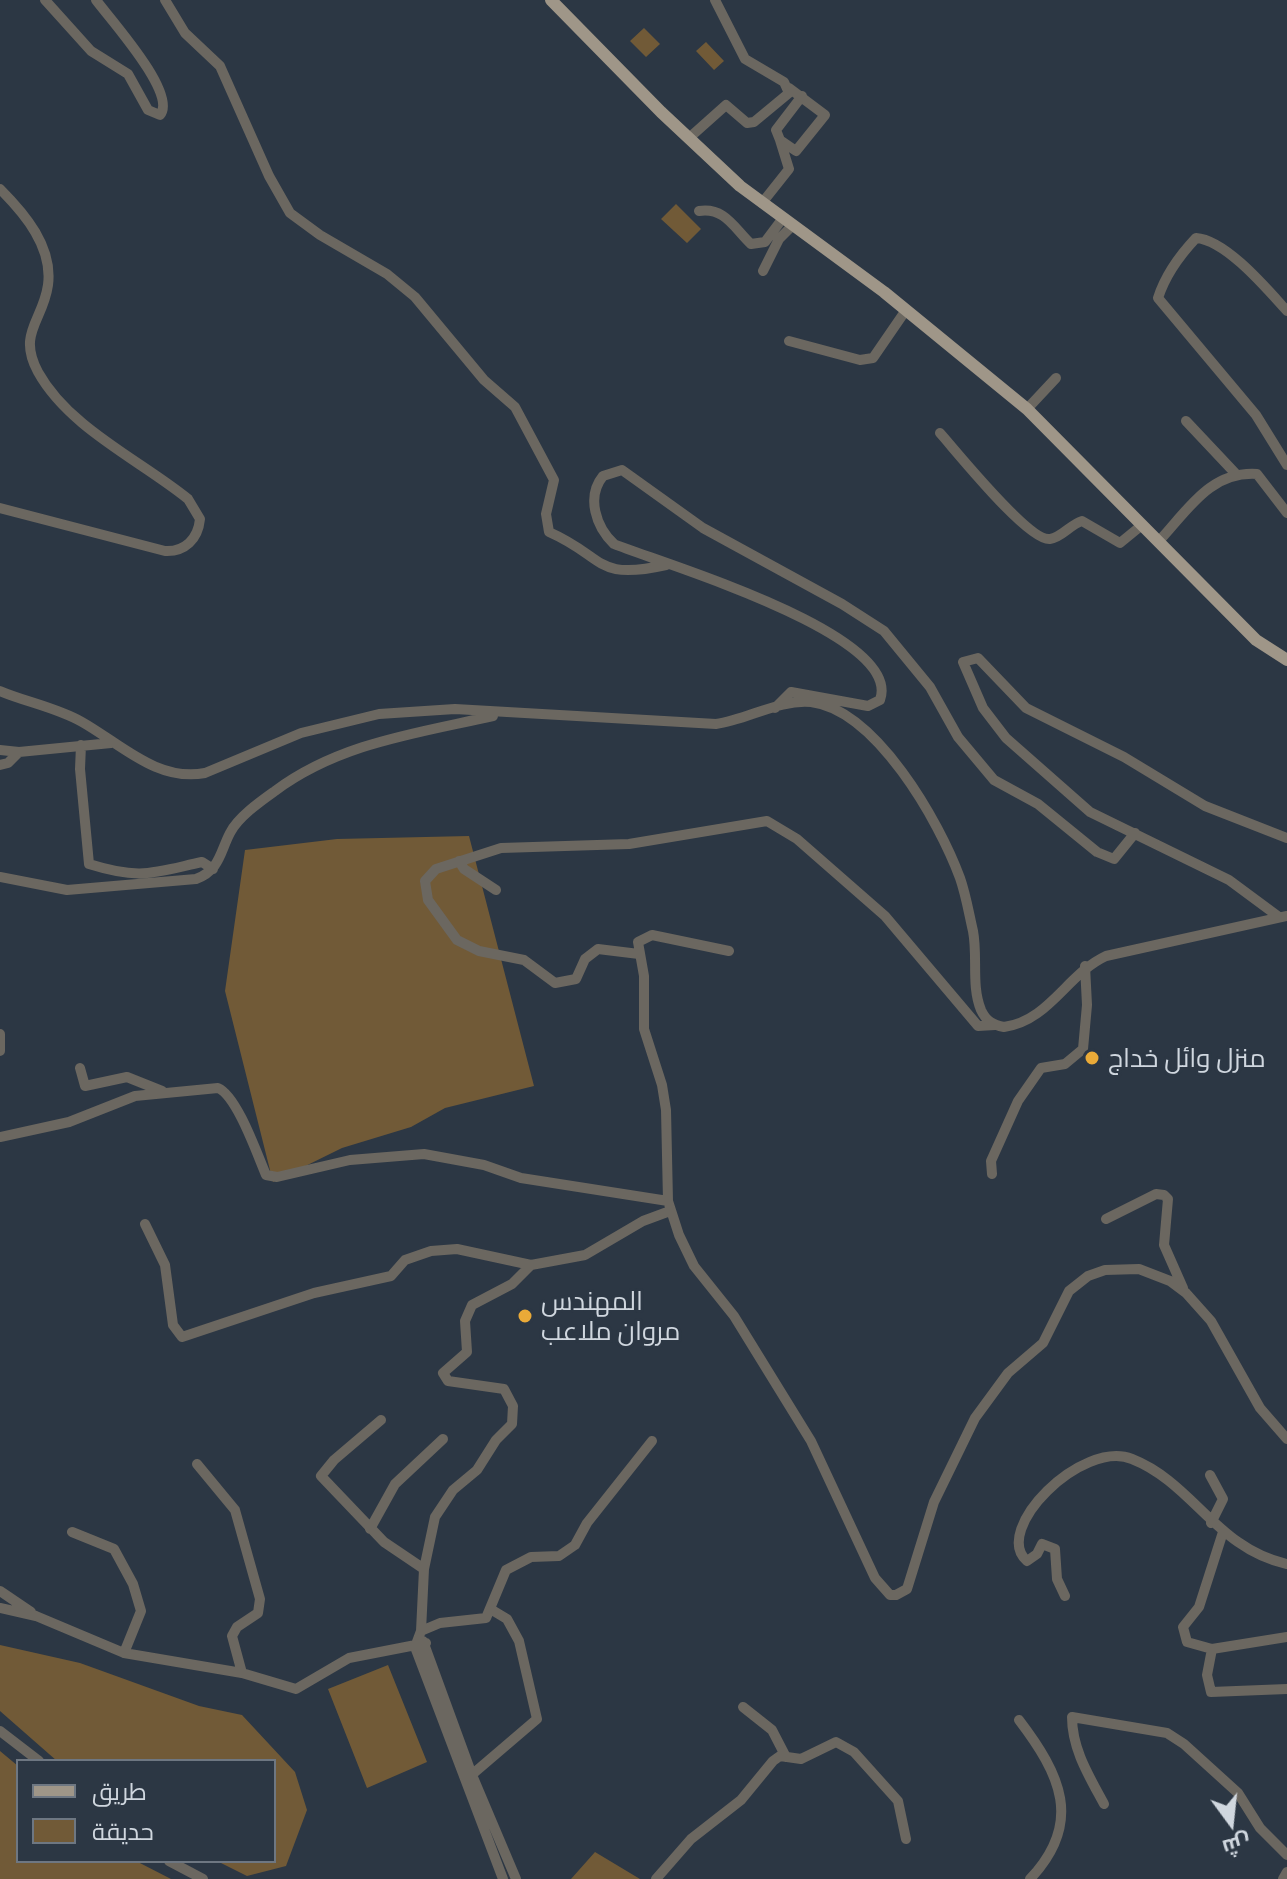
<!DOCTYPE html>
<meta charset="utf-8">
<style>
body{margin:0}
#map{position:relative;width:1287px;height:1879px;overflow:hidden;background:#2c3744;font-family:"Exo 2",Cairo,sans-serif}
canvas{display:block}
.legend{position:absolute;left:16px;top:1759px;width:260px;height:104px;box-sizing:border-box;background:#2c3744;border:2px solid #6e7782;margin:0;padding:10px 14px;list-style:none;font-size:24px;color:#d0d7df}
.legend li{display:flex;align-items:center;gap:16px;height:40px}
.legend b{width:40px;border:2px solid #6e7782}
.north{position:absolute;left:1191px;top:1783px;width:80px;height:80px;-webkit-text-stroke:6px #2c3744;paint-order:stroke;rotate:165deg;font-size:22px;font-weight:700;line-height:32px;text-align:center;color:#d0d7df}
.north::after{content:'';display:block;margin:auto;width:28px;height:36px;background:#d0d7df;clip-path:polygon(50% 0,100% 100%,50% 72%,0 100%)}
</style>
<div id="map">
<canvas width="1287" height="1879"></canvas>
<ul class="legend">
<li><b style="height:10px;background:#9f9688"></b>طريق</li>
<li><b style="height:22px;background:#715a37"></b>حديقة</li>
</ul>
<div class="north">ش</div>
</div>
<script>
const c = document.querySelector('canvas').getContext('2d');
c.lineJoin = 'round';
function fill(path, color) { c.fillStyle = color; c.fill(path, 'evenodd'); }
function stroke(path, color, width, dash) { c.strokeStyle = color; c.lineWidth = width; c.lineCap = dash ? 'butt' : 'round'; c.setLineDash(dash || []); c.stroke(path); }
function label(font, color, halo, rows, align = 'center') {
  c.font = font + ' "Exo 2",Cairo,sans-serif'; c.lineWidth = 6; c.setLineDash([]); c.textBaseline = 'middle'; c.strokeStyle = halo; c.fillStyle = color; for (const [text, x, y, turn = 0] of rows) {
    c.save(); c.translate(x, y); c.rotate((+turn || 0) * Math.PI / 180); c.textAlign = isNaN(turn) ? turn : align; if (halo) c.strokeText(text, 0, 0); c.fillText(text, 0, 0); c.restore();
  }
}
fill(new Path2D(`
 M644 28 660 44 646 57 630 41Z
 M706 42 724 61 714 70 696 51Z
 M676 204 701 229 687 243 661 219Z
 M469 836 534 1086 445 1108 411 1127 342 1148 273 1182 225 991 245 850 337 839Z
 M0 1645 80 1663 199 1706 242 1715 295 1772 307 1810 286 1866 247 1876 217 1861H274V1761H57L0 1711Z
 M388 1665 427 1762 367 1788 328 1689Z
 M0 1751 18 1766V1861H136L171 1879H0Z
 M595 1852 640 1879H571Z`), '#715a37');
stroke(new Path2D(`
 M45 0 91 51 128 74 148 110 160 115C178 94 110 19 96 0
 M165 0 185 33 220 66 269 176 290 213 320 235 387 274 415 297 484 380 515 407 554 480 546 514 549 532C606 557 594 581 666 565
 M789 88 825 115 796 151 780 140 776 130 802 96
 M689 138 726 105 747 123 754 122 789 93 784 82 745 59 715 0
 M0 189C25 214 53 247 48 285 43 321 17 333 38 372 69 428 140 460 188 499L200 519C198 539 185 552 165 551L0 508
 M762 203 789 169 780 140
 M699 211C725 207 734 228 751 244L765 242 783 218
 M763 271 779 239 792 226
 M1287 311C1267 289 1226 240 1196 238 1180 255 1165 276 1158 298L1256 415 1287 465
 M789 341 860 360 873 358 906 310
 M1027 409 1056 378
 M1186 421 1235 473
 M940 433C957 452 1029 542 1050 539 1061 538 1071 524 1082 521L1120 543 1142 525
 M1159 541C1188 510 1210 471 1257 474L1287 513
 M0 691C26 702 58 708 82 722 121 744 157 782 205 773L301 733 379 714 455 709 716 724C747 720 779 699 811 702 876 710 939 821 960 878 966 895 969 914 973 931 978 957 971 986 981 1010 986 1021 993 1025 1004 1027 1049 1021 1067 974 1106 956L1287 916
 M775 708 791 692 868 706 880 700C904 634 660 563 614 544 596 527 586 497 603 476L622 470 703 528 842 604 884 631 930 687 958 737 994 780 1038 804 1097 852 1114 859 1135 833
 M81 745 80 769 89 864C140 880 152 873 202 862L213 869
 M0 750 19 752 111 743
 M0 765 8 763 19 752
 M459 861 464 869 496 890
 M0 877 67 890 196 879C220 870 220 852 230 833 238 817 261 801 275 791 339 743 418 733 493 716
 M1279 917 1229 880 1090 812 1006 738 983 708 963 662 978 658 1026 708 1124 757 1205 806 1287 838
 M729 951 652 935 638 942 644 976V1029L662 1085 666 1110 668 1201 679 1235 694 1266 734 1316 811 1441 875 1578 890 1595H896L907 1589 934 1502 975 1418 1008 1373 1043 1343 1069 1291 1088 1276 1105 1270 1139 1269 1170 1281 1186 1293 1211 1321 1260 1408 1287 1439
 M639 954 598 949 585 959 576 979 555 983 524 960 479 951 457 940 428 900 425 881 436 869 501 848 629 844 767 821 797 839 885 916 978 1026 995 1025
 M0 1034V1051
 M80 1068 85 1086 127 1077 162 1091
 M0 1137 69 1122 135 1096 218 1088C237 1096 257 1154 266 1175L277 1177 350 1160 424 1154 484 1165 521 1178 668 1201
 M992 1174 991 1161 1018 1101 1041 1068 1065 1064 1083 1049 1087 1005 1085 966
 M1106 1219 1156 1194 1164 1195 1168 1199 1164 1245 1183 1288
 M145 1224 165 1265 173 1325 182 1337 314 1293 391 1276 405 1260 431 1251 457 1249 531 1265
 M381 1420 334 1460 321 1476 384 1542 424 1569
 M197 1464 235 1510 260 1599 258 1613 237 1627 232 1636 242 1673
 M1210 1475 1223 1499 1211 1523
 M370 1529 395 1484 443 1439
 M72 1532 114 1549 133 1584 141 1611 124 1653
 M1223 1532 1199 1607 1183 1627 1187 1642 1212 1649 1287 1637
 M0 1591 31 1612
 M1065 1596 1057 1579 1055 1549 1042 1544 1037 1554 1027 1561C991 1530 1082 1439 1132 1459 1193 1483 1217 1549 1287 1564
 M0 1608 36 1616 124 1653 242 1673 296 1689 349 1658 426 1643
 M421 1631 440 1623 486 1618 506 1570 531 1557 559 1556 575 1545 587 1523 652 1441
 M423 1641 472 1775 516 1879
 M1212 1649 1207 1675 1211 1692 1287 1689
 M743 1707 772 1730 786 1757
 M1019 1720C1060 1774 1084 1822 1030 1879
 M0 1731 39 1761
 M468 1778 537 1719 519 1641 507 1619 492 1610
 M1104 1804C1089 1776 1072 1749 1072 1717L1167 1733 1184 1744 1238 1793 1260 1828 1287 1855
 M169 1861 203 1879
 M503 1879 415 1647 421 1631 424 1569 435 1517 453 1490 477 1470 496 1440 512 1424 513 1406 504 1389 448 1381 443 1373 467 1352 465 1321 472 1305 512 1284 531 1265 585 1255 643 1221 670 1211
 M656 1879 691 1839 741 1800 773 1761 780 1756 801 1759 836 1742 854 1752 898 1801 906 1839
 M1283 1879 1287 1872`), '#6b6760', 10);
stroke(new Path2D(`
 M551 0 661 112 740 186 884 292 1027 409 1256 640 1287 660`), '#9f9688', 12);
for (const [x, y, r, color] of [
 [1092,1058,8,"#eaaa38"],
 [525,1316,8,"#eaaa38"]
]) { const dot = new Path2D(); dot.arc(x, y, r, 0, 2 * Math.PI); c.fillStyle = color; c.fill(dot); stroke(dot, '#2c3744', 3); }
label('26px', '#d0d7df', '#2c3744', [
 ["منزل وائل خداج",1108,1058],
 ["المهندس",541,1301],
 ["مروان ملاعب",541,1331]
], 'left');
</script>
